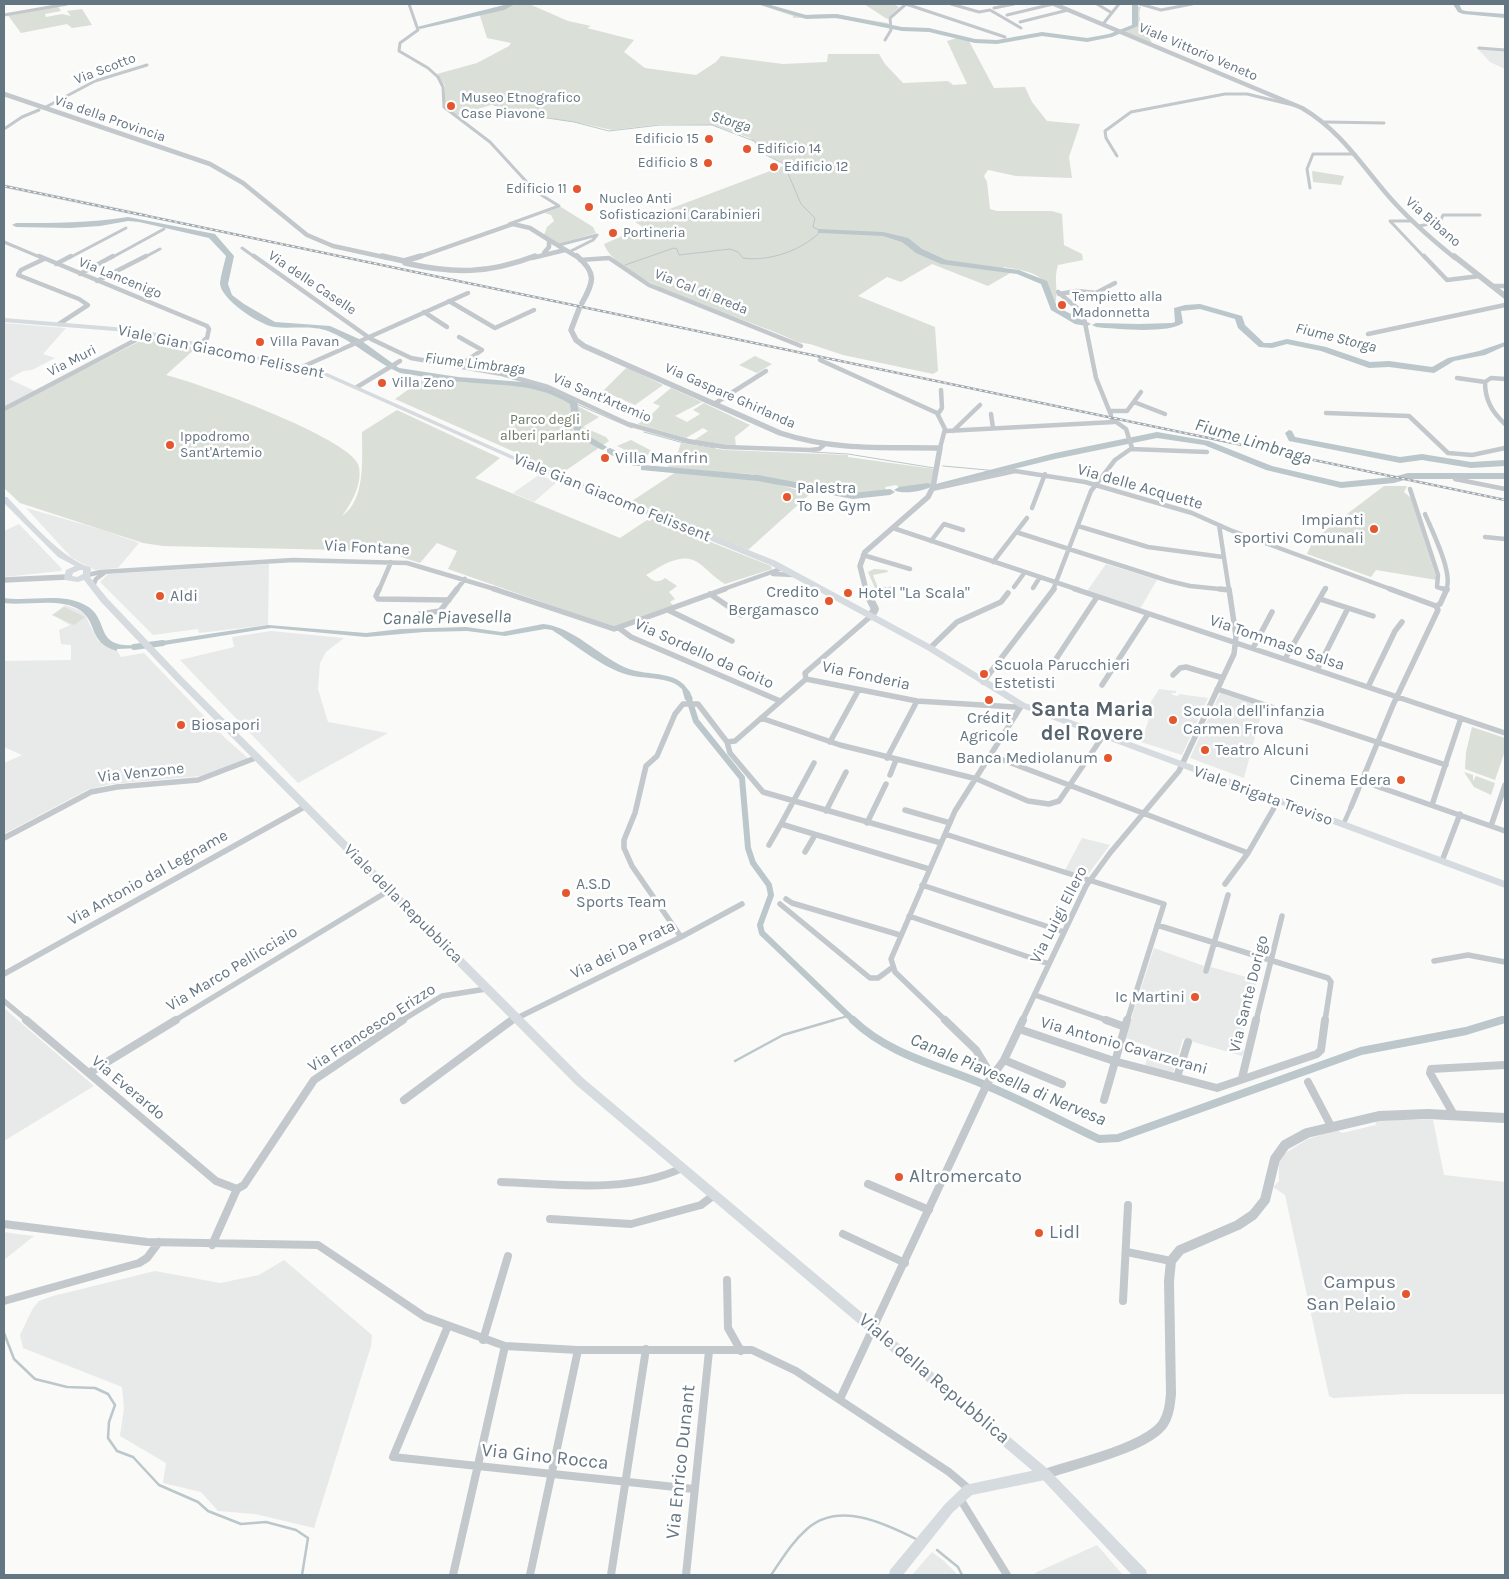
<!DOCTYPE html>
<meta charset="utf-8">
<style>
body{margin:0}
#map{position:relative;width:1509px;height:1579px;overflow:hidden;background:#fafaf8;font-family:Karla,sans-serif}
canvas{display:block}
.frame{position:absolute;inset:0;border:5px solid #657683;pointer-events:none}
</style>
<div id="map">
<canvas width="1509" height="1579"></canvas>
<div class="frame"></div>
</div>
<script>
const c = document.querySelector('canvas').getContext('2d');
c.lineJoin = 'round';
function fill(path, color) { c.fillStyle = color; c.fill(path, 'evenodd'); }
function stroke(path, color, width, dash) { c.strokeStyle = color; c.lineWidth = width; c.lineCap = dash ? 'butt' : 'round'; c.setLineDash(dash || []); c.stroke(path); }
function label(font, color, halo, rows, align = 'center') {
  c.font = font + ' Karla,sans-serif'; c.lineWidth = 5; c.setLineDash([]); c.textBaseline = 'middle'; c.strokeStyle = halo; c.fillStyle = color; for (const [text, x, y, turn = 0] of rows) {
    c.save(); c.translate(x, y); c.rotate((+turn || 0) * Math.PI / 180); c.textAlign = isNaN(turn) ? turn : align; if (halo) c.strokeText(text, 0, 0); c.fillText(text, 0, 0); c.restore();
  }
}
fill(new Path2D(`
 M1476 47 1505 50V69L1490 62Z
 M4 184 17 187 148 214 143 217 4 188Z
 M4 323 66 328 43 354 55 358 32 370 23 371 9 379 35 391 4 407Z
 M539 475 557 482 534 502 513 493Z
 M26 508 103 530 139 543 118 568 95 570 72 558Z
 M19 524 62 569 61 571 4 577V531Z
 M269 564 268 625 199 633 198 629 153 635 100 582 108 574Z
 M1106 564 1157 580 1140 609 1087 591Z
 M65 605 79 610 85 615 98 641 117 651 121 657 144 653 225 738 248 758 201 776 111 784 87 790 4 834V763L22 755 4 747V661L71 660V645L61 644 59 630 70 625 53 615Z
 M271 631 344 638 326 652 320 663 318 689 328 722 388 733 298 783 180 660 234 647 232 637Z
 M1159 689 1176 691V693H1171L1173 695 1178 696 1179 694 1208 698 1182 755 1141 742 1149 719 1142 716Z
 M1220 693 1263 707 1244 778 1190 758Z
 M1082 838 1110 845 1086 877 1065 870Z
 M1210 945 1216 947 1211 967 1257 980 1240 1045 1244 1051 1242 1056 1183 1039 1173 1072 1144 1068 1151 1047 1125 1038 1154 948 1204 966Z
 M4 1008 94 1086 4 1141Z
 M1398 1120H1433L1444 1175 1505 1182V1394H1406L1333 1398 1329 1396 1285 1195 1273 1187 1279 1181V1157L1308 1139 1337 1130 1342 1133 1376 1125 1375 1121Z
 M4 1232 17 1234 34 1236 4 1260Z
 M284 1260 372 1335 371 1346 314 1528 255 1514 218 1511 201 1492 163 1483 166 1463 120 1436 124 1408 122 1387 23 1348 20 1335 33 1308 39 1301 53 1296 155 1271 220 1283 259 1275Z
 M1097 1545 1123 1575H1036L1035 1573Z
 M932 1552 944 1561 958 1575H912Z`), '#e8e9e9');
fill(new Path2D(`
 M506 4H529L568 21 591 26 587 28 634 40 624 52 645 68 696 75 716 62 721 56 783 64 827 62 828 54H879L885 64 903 83 948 81 951 85 949 81 953 85 967 84 947 41 957 38 969 41 994 88 1025 87 1032 102 1047 121 1080 124 1069 157 1072 178 1016 176 988 170 984 176 987 182 990 209 997 211H1052L1062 214 1064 245 1082 254 1083 260 1058 265C1053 279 1059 291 1055 305 1047 274 1034 272 1004 267L1003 270 1012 272 988 286 932 264 901 282 887 277 858 296 935 327 938 371 933 374 843 355 810 344 797 342C757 320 618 286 604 244L643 227 635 222 786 165 769 156 750 138 713 125 662 124 612 130 575 122 514 113 494 104 456 116 443 103 445 86 437 74 477 63 509 46 511 43 487 38 480 16 476 12 499 8Z
 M757 4H767L803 15 832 14 888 23 890 27 828 17 793 18V16Z
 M864 4H893L899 7 887 19Z
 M1133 4H1139L1137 6 1141 7C1135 19 1147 32 1152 43L1122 31 1133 26Z
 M57 5 61 11 45 14 46 17 62 14 71 16 67 11 82 9 92 25 72 28 67 24 21 33 7 14Z
 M1312 171 1344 176 1341 185 1313 182Z
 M561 207 593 227 596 233 558 244 544 235 547 227 554 221 551 215 545 213Z
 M148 337 196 348 166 375C198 383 347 437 358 464 364 481 352 503 342 516 366 500 362 458 362 432L397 410 500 458 475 478 620 538 650 518 771 566 772 569 725 584C715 578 709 571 700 564 683 550 661 566 646 575 653 581 657 584 665 578L677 586 669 592 675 599 670 602 673 605 613 627 448 569 457 551 437 543 420 563 383 551 163 546 143 543 20 503 4 488V410Z
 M755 356 772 364 757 373 739 365Z
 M626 368 630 369 663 385 635 405 603 391Z
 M426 377 521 383 556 395 599 417 583 427 606 437 609 441 562 473 395 399Z
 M671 388 702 402 675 416 687 422 700 414 693 410 704 403 750 425 735 437 736 447 693 441 708 431 703 428 686 438 638 424 643 420H646L660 406 653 403Z
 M631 440 650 450 651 451 644 459 617 446Z
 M681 443 725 450 848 455V457L934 469 931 484 928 485 900 488 896 485 885 487 886 491 860 495 793 485 752 474 671 470 667 467 682 458 677 455Z
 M676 472 768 481 810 494 748 550 678 523 632 501Z
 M1384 486H1407L1404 492 1411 498 1437 580 1376 570 1371 577 1307 554 1314 539Z
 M874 569 887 570 888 572 873 575 878 588 894 586 897 592 880 600 868 572Z
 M64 607 85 617 74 625 52 615Z
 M1472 727 1505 738V751L1495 780 1465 769 1466 752Z
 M1464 772 1473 775V781L1476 776 1495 783 1491 795 1474 787Z`), '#dadfd7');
fill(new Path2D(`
 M4 598C30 602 61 592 85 605 112 619 91 649 139 645L142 648 117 649V651C87 642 99 624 80 610 60 597 26 606 4 603Z
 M543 624C573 627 598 655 624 667 651 679 680 666 693 699L685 700 682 689C670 677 649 679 633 676 606 671 576 645 552 630L545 629 505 636 467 631 424 632 366 637 271 628 158 646 156 642 268 625 366 633 401 629 466 627 502 632Z`), '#bbc7cb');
stroke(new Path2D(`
 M462 101 487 102 514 113 574 122 609 131 660 125H712L754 141 766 155 784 164 801 204 815 218 813 227 821 231C803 250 769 262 743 258L738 252 730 249 679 255 677 249 674 248 625 265
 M574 403 632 428
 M644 432 680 442 715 448
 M812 452 848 454 934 468
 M943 466 998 471`), '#bbc7cb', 1);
stroke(new Path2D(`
 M830 1021 848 1016`), '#bbc7cb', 2);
stroke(new Path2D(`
 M735 1061 783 1035 834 1020
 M4 1333 14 1359 35 1379 67 1387 95 1388 108 1394 115 1405 109 1422 108 1438 117 1451 133 1457 159 1485 198 1502 208 1511 241 1524 266 1522 296 1530 308 1538 302 1575
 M937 1550 958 1567 962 1575
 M771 1575C782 1559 792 1542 807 1529 839 1501 884 1523 916 1539`), '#bbc7cb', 2.5);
stroke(new Path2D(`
 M134 647 163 643
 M687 693 696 721 742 778 748 848 753 863 769 885 771 895 760 925 762 933 854 1021
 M1497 1021 1505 1019`), '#bbc7cb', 6);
stroke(new Path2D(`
 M853 1020C889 1055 941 1066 985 1085 1024 1101 1061 1121 1099 1139L1118 1138 1361 1051 1466 1031 1502 1020`), '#bbc7cb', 8);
fill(new Path2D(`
 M508 4H515L504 10 420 29 417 27Z
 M758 4H767L806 15 837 14 902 27 929 28 975 39 997 40 1042 32 1087 38 1109 34 1132 25V4H1138V26L1112 37 1087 42 1042 36 997 44 975 43 929 32 902 31 837 18 806 19Z
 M1453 4H1459L1462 10 1466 11 1505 14V18L1463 14 1458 12Z
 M128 217 215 234 234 256 228 284 232 295 244 304 275 322 330 326 359 339 399 368 458 377 536 383 552 388 577 401 582 432 607 447 603 450 600 449 575 435 570 404C537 383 502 386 465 382 443 381 422 376 400 373 375 362 354 341 328 331 312 325 291 329 274 327 260 325 220 299 220 283 221 274 224 265 226 256L209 238 139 222 128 221 100 226 70 228 16 227 12 225 16 223C54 223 90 223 128 217Z
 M818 229 883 232 908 238 922 249 946 260 1019 270 1047 281 1057 307 1091 324 1087 326 1075 324 1051 310 1041 284 1017 274 941 264 916 253 902 242 883 236 821 233H818Z
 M1200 304 1242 316 1245 325 1264 343H1271L1287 339 1326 347 1370 362 1389 361 1432 367 1448 358 1479 351 1505 342V346L1485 355 1454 361 1434 373 1389 367 1369 368 1321 351 1287 344 1272 348 1259 347 1238 328 1235 319 1200 309 1181 311 1183 323C1169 334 1115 329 1096 327L1092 325 1096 323 1139 324 1172 323 1175 322 1174 308 1185 305Z
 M1289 430 1292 431 1295 437 1400 457 1422 454 1471 462 1505 460V466L1471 468 1422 460 1400 463 1289 441 1285 433Z
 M1157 432 1209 441 1272 466 1341 482 1393 477 1408 473H1505V479H1408L1394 483 1341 488 1266 470 1204 445 1157 438 1055 459 936 488 932 486C925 491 902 495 894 490L899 487 928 483 932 485 1055 453Z
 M610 448 640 462 642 464 640 466H634L607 453V449Z
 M644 465 758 475 853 493 890 489 895 492 890 495 853 499 758 481 641 470V466Z`), '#bbc7cb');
stroke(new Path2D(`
 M1343 825 1351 807`), '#c3c8cc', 4.5);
stroke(new Path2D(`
 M409 4 418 30 400 43 399 51 428 68 438 77 443 87 444 107 490 142 535 191 559 206
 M906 4 1005 37
 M951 4 979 12 990 10 1021 28
 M1097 4 1112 13
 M1140 4 1161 10 1192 4
 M994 8 1014 4
 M4 15 67 4
 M1007 15 1053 4
 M1020 22 1068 10
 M1103 24 1119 4
 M885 40 891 30 890 18 906 4
 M1479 48 1505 50
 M44 108 95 81 147 65
 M1325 122 1384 123
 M4 129 22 117 39 110
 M1117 156 1106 138 1105 131 1131 112 1225 94H1247L1293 105
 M1310 188 1307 169 1313 154H1355
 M1412 221H1390L1425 258
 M509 224 559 206
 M1419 226 1440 222 1443 215H1480
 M4 242 42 258
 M559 245 597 235
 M242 248 256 258
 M569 252 593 240 597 235
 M69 258 126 228
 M111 258 164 229
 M143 258 160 249`), '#c3c8cc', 3);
stroke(new Path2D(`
 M39 256 207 326 209 329 207 338 200 344
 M254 256 371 339 411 358 502 374 548 387 628 424 688 441 725 447 810 450 819 449 824 445
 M1424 256 1447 280 1480 276
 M44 259 21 270 18 275 79 299 88 305 59 324
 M580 260 609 258 649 285 801 346
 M56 264 71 256
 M80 274 113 256
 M97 281 146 256
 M1492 286H1505
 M1058 292 1083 313 1096 378 1111 415
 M1059 294 1077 291 1096 293 1115 283
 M449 301 495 328 534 310
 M424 312 447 327
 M1368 334 1505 305
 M459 337 482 350 459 366
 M820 360 937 413 945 429 940 448
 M302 367 468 293
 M1457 378 1485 382
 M1505 379 1491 378 1485 382C1485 400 1492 412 1505 424
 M357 387 400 361
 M1134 402 1165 414
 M714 404 766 371
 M4 409 149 333
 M1110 411H1127L1141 392
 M1326 413 1409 416 1448 453 1472 455 1505 448
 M938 414 942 408 941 390
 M991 414 993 428
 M946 431 1114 422
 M953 431 980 405
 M1131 449 1207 452
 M1455 479 1505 489
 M932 489 1015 471 1085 482 1192 513 1230 530 1393 590
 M1410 489 1438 575 1437 587 1447 590
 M1032 508 1045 474
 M1425 514C1432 531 1454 574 1446 590
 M1219 525 1229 590
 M1078 526 1148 547 1223 557
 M893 528 1079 590
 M1016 532 1169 581 1190 586 1229 590
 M1485 537 1505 539
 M931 541 944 524 963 530
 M863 555 910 569
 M993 562 1027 518
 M773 574 794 575
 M87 575 101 572 293 560 407 563 498 590
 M93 586 96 579 104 573
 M1014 587 1025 572
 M1033 588 1040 577
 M379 590 391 562
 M456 590 465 579
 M721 590 783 568
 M1053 590 1091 491 1115 460 1132 448 1126 429 1112 419
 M1325 590 1326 588`), '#c3c8cc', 4.5);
stroke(new Path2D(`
 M379 589 376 596 378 599 449 600
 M494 589 614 629 725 589
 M1075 589 1505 733
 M1220 589 1229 590
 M1444 589 1447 590
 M710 594 741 615
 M1436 606 1440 604 1447 589
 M1348 608 1373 616
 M668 610 732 641
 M420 614 440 611 457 589
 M619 628 631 637 780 701
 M930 648 957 622 1001 602 1008 593
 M1253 648 1272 612
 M1285 659 1325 589
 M1052 665 1097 597
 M1317 670 1348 608 1320 599
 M1173 675 1180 668 1186 667 1223 678
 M806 679 805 673 871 616
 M983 682 1054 589
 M1102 685 1148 614
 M1368 687 1395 631 1402 622
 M1217 689 1446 765
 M761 718 840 745 977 779 1028 801 1049 804 1059 801 1103 736
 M727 742 735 741 806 679 917 701 1014 707 1022 705
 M830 742 858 691
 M990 755 1248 853
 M887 758 917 701
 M814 763 781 824 929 869
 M890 775 896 760
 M1362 781 1505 831
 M1432 805 1461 718
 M1351 807 1393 705 1438 610 1436 606 1390 589
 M905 810 950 823
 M826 811 846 772
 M867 823 886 784
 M1491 826 1505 785
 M945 834 1164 904 1127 1021
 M4 838 91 792 117 787 198 780 258 757
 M769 845 781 824
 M805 852 815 835
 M1442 861 1460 814
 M1225 884 1248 853 1278 801
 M922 885 1064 932
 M786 899 792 903 900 935
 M780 904 870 978H878L893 967
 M909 916 1049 964
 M1157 925 1328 978 1331 982 1325 1021
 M681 937 632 866 624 848V840L635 813 646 766 657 756 675 714 683 704H698L727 742 730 753 763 792 941 843
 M1434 961 1468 955 1505 962
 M1206 971 1228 895
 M4 974 306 806
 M1035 995 1109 1021
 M4 1001 28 1021
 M174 1021 390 890
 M401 1021 442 996 486 989
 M511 1021 681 937 742 904
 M946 1021 895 972 891 959 955 811 1022 705
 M1022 1021 1086 886 1110 853 1179 771 1234 654 1236 636 1229 589
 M1256 1021 1282 916`), '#c3c8cc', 5.5);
stroke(new Path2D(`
 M26 1020 216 1181 237 1189
 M945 1020 976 1050 992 1076
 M1106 1020 1125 1027
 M1019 1029 1114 1061 1217 1088 1317 1054 1321 1050 1325 1020
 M1004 1060 1062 1084
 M89 1073 176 1020
 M1177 1077 1188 1042
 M1242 1078 1256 1020
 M1308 1082 1331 1126
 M404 1100 512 1020
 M1104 1100 1127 1020
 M1454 1115 1430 1073 1431 1069 1505 1065
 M501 1182C560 1184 627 1194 682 1168
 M868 1184 929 1210
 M550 1219 631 1224 701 1205 714 1195
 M4 1224 147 1242 318 1245 425 1317 505 1346 578 1350H752L796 1371 949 1472 969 1489
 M843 1234 905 1263
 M212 1245 237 1189 244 1185 314 1080 403 1020
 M1127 1252 1171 1261
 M727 1280 728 1328 741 1351
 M4 1301 139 1263 147 1258 159 1242
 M1123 1301 1128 1205
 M448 1326 393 1457 694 1489
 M483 1340 508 1256
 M840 1399 988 1082 1004 1060 1023 1020
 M959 1497 1007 1575
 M453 1575 505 1346
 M530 1575 578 1350
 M611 1575 646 1349
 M686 1575 709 1351`), '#c3c8cc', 8);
stroke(new Path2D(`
 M1054 4 1302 108C1338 129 1359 161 1385 192 1406 217 1430 238 1455 258
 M4 94 210 164 243 183 307 235 333 246 388 258
 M549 240 579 258
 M416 258 513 224 530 228 549 240V247L544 253
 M532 258 565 250`), '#c3c8cc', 4.5);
stroke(new Path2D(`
 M382 256 404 261 421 256
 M577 256C597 273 594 282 582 303
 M1454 256 1505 296
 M405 263C454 274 488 274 535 256
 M579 309 571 330 576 340 584 346 780 433C835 451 884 447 940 448L933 487 928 497 865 552 860 566 866 590
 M4 580 67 577`), '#c3c8cc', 5.5);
stroke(new Path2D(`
 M865 589 875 609 871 616`), '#c3c8cc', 8);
stroke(new Path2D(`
 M1045 1474C1074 1464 1146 1448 1163 1424 1169 1415 1170 1404 1171 1394L1169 1281 1171 1261 1180 1250 1238 1225 1253 1215 1265 1200 1275 1159 1285 1145 1307 1133 1379 1116 1428 1114 1505 1118`), '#c3c8cc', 10);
fill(new Path2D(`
 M1045 1468 1049 1470 1051 1474 1049 1478 1045 1480 972 1495 953 1512 903 1575H889L890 1570 945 1504 965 1485Z`), '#d6dbdf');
fill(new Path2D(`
 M4 318 139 329 327 373 518 458 776 561 933 646 1025 703 1505 881V888L1019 707 927 650 770 565 514 460 323 375 139 333 4 322Z
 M4 497H7C26 517 64 561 90 567L91 569 90 577 107 598 183 678 583 1078 1049 1470 1146 1570 1147 1575H1132L1041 1478 575 1084 177 682 101 602 84 580 78 582 65 580 64 578 66 570 75 566 58 557 4 503ZM80 570H83V574L77 577 72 576 73 573Z`), '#d6dbdf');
const rail = new Path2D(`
 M4 186 1505 500`);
stroke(rail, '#a2aab0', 2.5);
stroke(rail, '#fff', 1, [3]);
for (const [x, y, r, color] of [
 [451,106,5,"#e4572e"],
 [709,139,5,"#e4572e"],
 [747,149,5,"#e4572e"],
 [708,163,5,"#e4572e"],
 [774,167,5,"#e4572e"],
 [577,189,5,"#e4572e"],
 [589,207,5,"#e4572e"],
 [613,233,5,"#e4572e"],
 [1062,305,5,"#e4572e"],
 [260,342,5,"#e4572e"],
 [382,383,5,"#e4572e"],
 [170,445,5,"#e4572e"],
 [605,458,5,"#e4572e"],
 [787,497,5,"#e4572e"],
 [1374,529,5,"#e4572e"],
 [848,593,5,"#e4572e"],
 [160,596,5,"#e4572e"],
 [829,601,5,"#e4572e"],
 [984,674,5,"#e4572e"],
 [989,700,5,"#e4572e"],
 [1173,720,5,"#e4572e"],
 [181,725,5,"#e4572e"],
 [1205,750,5,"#e4572e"],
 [1108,758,5,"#e4572e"],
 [1401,780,5,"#e4572e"],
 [566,893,5,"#e4572e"],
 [1195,997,5,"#e4572e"],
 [899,1177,5,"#e4572e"],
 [1039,1233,5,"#e4572e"],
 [1406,1294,5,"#e4572e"]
]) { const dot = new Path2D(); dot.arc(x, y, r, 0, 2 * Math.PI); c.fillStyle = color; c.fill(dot); stroke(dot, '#fff', 2); }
label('14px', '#657683', '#fff', [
 ["Viale Vittorio Veneto",1198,52,23],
 ["Via Scotto",105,69,-21],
 ["Via della Provincia",110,119,19],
 ["Via Bibano",1433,222,41],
 ["Via Lancenigo",120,278,22],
 ["Via delle Caselle",312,283,34],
 ["Via Cal di Breda",701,292,22],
 ["Via Muri",72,361,-27],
 ["Via Gaspare Ghirlanda",730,396,24],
 ["Via Sant'Artemio",602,398,23]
]);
label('14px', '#657683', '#fff', [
 ["Museo Etnografico",461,98],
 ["Case Piavone",461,114],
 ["Edificio 15",699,139,"right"],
 ["Edificio 14",757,149],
 ["Edificio 8",698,163,"right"],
 ["Edificio 12",784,167],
 ["Edificio 11",567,189,"right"],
 ["Nucleo Anti",599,199],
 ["Sofisticazioni Carabinieri",599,215],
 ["Portineria",623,233],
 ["Tempietto alla",1072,297],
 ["Madonnetta",1072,313],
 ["Villa Pavan",270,342],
 ["Villa Zeno",392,383],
 ["Ippodromo",180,437],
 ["Sant'Artemio",180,453]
], 'left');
label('14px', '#687a64', '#fff', [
 ["Parco degli",545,420],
 ["alberi parlanti",545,436]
]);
label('italic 15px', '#60757c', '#fff', [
 ["Storga",731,122,17],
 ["Fiume Storga",1336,338,14],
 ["Fiume Limbraga",475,364,7]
]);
label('16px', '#657683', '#fff', [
 ["Viale Gian Giacomo Felissent",221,352,12],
 ["Via delle Acquette",1140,487,16],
 ["Viale Gian Giacomo Felissent",612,498,22],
 ["Via Fontane",367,548,3],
 ["Via Tommaso Salsa",1277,643,19],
 ["Via Sordello da Goito",704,654,24],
 ["Via Fonderia",866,676,12],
 ["Via Venzone",141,773,-6],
 ["Viale Brigata Treviso",1263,796,20],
 ["Via Antonio dal Legname",148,878,-29],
 ["Viale della Repubblica",403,904,45],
 ["Via Luigi Ellero",1059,915,-63],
 ["Via dei Da Prata",623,950,-26],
 ["Via Marco Pellicciaio",232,969,-31],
 ["Via Sante Dorigo",1249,994,-76],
 ["Via Francesco Erizzo",372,1028,-33],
 ["Via Antonio Cavarzerani",1124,1046,16],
 ["Via Everardo",128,1088,40]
]);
label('16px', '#657683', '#fff', [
 ["Villa Manfrin",615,458],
 ["Palestra",797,488],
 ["To Be Gym",797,506],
 ["Impianti",1364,520,"right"],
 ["sportivi Comunali",1364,538,"right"],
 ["Credito",819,592,"right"],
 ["Bergamasco",819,610,"right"],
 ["Hotel \"La Scala\"",858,593],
 ["Aldi",170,596],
 ["Scuola Parucchieri",994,665],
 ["Estetisti",994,683],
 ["Scuola dell'infanzia",1183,711],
 ["Carmen Frova",1183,729],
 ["Crédit",989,718,"center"],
 ["Agricole",989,736,"center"],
 ["Biosapori",191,725],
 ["Teatro Alcuni",1215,750],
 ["Banca Mediolanum",1098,758,"right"],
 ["Cinema Edera",1391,780,"right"],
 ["A.S.D",576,884],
 ["Sports Team",576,902],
 ["Ic Martini",1185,997,"right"]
], 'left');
label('italic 18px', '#60757c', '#fff', [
 ["Fiume Limbraga",1253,442,17],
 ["Canale Piavesella",447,618,-1],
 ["Canale Piavesella di Nervesa",1008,1080,23]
]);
label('19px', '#657683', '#fff', [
 ["Altromercato",909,1177],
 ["Lidl",1049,1233],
 ["Campus",1396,1283,"right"],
 ["San Pelaio",1396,1305,"right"]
], 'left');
label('19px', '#657683', '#fff', [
 ["Viale della Repubblica",934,1379,40],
 ["Via Gino Rocca",545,1457,6],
 ["Via Enrico Dunant",681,1462,-84]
]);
label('bold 21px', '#57646e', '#fff', [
 ["Santa Maria",1092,710],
 ["del Rovere",1092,734]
]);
</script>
